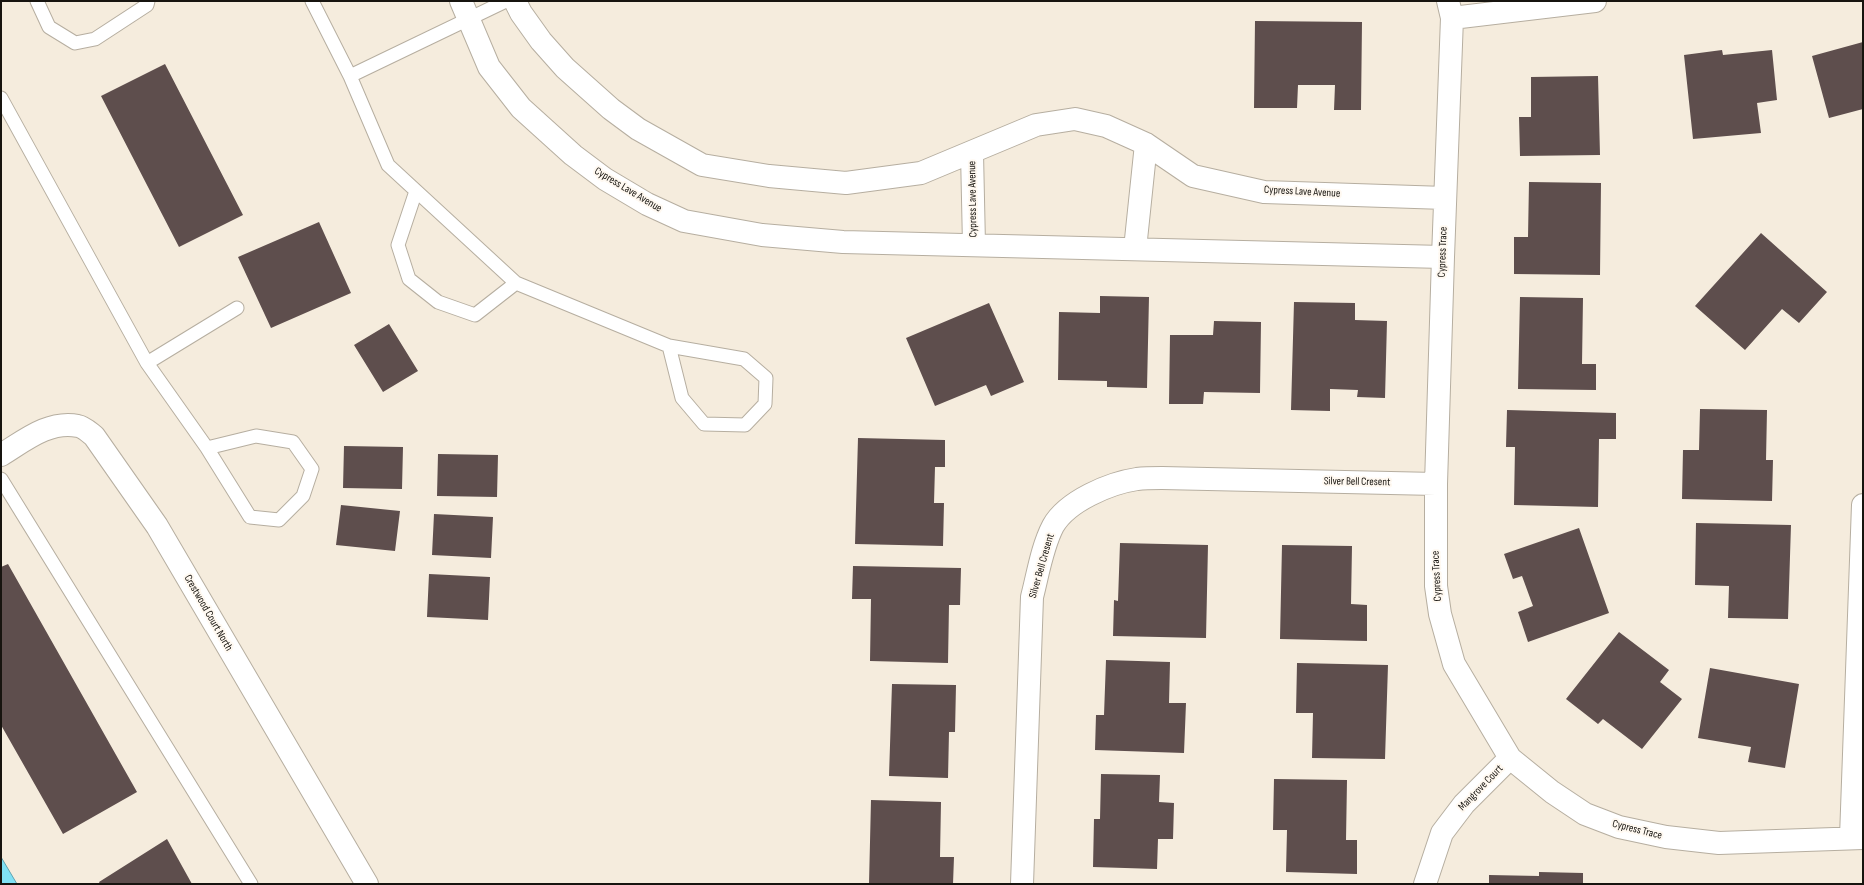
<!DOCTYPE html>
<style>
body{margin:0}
#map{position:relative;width:1864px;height:885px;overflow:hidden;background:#f5ecdd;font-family:"Sofia Sans Condensed",sans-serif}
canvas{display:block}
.frame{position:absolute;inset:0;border:2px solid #17140f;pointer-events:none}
</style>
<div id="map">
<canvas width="1864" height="885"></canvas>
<div class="frame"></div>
</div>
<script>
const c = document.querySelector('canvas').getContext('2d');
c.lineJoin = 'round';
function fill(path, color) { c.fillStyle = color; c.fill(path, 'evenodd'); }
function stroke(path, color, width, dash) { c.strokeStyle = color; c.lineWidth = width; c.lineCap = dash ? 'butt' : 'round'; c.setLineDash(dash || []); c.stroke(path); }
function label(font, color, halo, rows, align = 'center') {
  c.font = font + ' "Sofia Sans Condensed",sans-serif'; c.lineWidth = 4; c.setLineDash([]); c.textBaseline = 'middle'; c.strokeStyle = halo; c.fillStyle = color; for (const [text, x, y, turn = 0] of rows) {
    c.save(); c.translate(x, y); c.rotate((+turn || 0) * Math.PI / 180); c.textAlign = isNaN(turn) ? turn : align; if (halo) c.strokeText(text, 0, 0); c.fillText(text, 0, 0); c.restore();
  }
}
const water = new Path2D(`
 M1 857 17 884H1Z`);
fill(water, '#80e1f5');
stroke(water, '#60a4b0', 1);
fill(new Path2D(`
 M1255 21 1362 22 1361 110H1334L1335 85H1298L1297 108H1254Z
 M1863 42V109L1829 118 1812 56Z
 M1722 50 1723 55 1772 50 1777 100 1757 103 1761 133 1693 139 1684 55Z
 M165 64 243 215 179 247 101 96Z
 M1598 76 1600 155 1520 156 1519 117H1531V77Z
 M1529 182 1601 183 1600 275 1514 274V237H1528Z
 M319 222 351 293 271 328 238 257Z
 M1761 233 1827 292 1799 323 1782 309 1745 350 1695 306Z
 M1100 296 1149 297 1147 388 1107 387V381L1058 380 1059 312 1100 313Z
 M1520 297 1583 298 1582 364H1596V390L1518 389Z
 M1294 302 1355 303V320L1387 321 1385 398 1357 397 1358 390 1330 389V411L1291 410Z
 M989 303 1024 382 991 396 986 385 935 406 906 338Z
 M1214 321 1261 322 1260 393 1204 392 1203 404H1169L1170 335H1213Z
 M389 324 418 371 383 392 354 345Z
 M1700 409 1767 410 1766 460H1773L1772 501 1682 499 1683 450H1699Z
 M1507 410 1616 413V439H1599L1598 507 1514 505 1515 447H1506Z
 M858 438 945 440V467H935L934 503H944L943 546 855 544Z
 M344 446 403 447 402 489 343 488Z
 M438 454 498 455 497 497 437 496Z
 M341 505 400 511 395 551 336 545Z
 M434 514 493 517 491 558 432 555Z
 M1696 523 1791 525 1788 619 1728 618 1729 586 1695 585Z
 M1579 528 1609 613 1528 642 1518 612 1533 606 1522 576 1513 579 1504 554Z
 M1120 543 1208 545 1206 638 1113 636 1114 600 1118 601Z
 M1282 545 1352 546 1351 604 1367 605V641L1280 639Z
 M8 564 137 792 63 834 1 725V567Z
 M853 566 961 568 960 605H949L948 663 870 661 871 599H852Z
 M429 574 490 577 488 620 427 617Z
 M1619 632 1669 670 1660 682 1682 699 1642 749 1603 719 1598 724 1566 699Z
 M1106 660 1170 662 1169 703H1186L1184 753 1095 750 1096 715H1104Z
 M1297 663 1388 665 1385 759 1312 758 1313 713H1296Z
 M1710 668 1799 684 1785 768 1748 762 1751 747 1698 738Z
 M892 684 956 685 955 732H949L948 778 889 776Z
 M1101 774 1160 775 1159 802 1174 803 1173 839H1158L1157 869 1093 867 1094 819H1100Z
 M1274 779 1347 780 1346 840H1357V874L1286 872 1287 830H1273Z
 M871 800 941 802 940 857H954L953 884H869Z
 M167 839 192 884H100L99 882Z
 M1539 872 1583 873V884H1489V875L1539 876Z`), '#5e4e4d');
const service = new Path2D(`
 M37 1 49 27 75 43 95 39 147 5 148 1
 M312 1 350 76
 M506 1 350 76 388 165 516 283 669 346 744 359 766 378 765 404 745 425 704 424 682 398 669 346
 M1 98 147 363 237 308
 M416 191 398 245 409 279 438 302 475 315 516 283
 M147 363 207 448 256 436 293 442 312 469 303 496 279 520 250 517 207 448
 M1 479 251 884`);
const minor = new Path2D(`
 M461 1 489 67 521 108 573 155 605 179 647 204 684 221 762 235 843 242 1443 257
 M515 1 521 13 541 41 565 68 611 109 638 129 702 165 769 176 846 183 921 173 1036 125 1075 119 1106 126 1146 144 1193 176 1264 192 1445 198
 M1448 1 1452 18 1443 257 1436 484V586L1440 614 1454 664 1510 758 1552 792 1585 814 1619 827 1666 837 1719 843 1863 838
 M1452 18 1595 1
 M972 153 974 245
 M1135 249 1146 144
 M1 455C24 441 49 420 78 426 84 427 90 433 94 436L157 526 367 884
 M1851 837 1863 505
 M1022 884 1032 597C1038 574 1042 547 1053 526 1067 501 1110 483 1137 479 1145 478 1154 478 1162 478L1436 484
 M1425 884 1442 833 1464 804 1510 758`);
stroke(service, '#b6aea0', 15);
stroke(minor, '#b6aea0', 24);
stroke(service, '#fff', 13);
stroke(minor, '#fff', 22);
label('11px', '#17140f', '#fff9f1', [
 ["Cypress Lave Avenue",628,190,31],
 ["Cypress Lave Avenue",1302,192,3],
 ["Cypress Lave Avenue",973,199,-91],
 ["Cypress Trace",1443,252,-88],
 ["Silver Bell Cresent",1357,482,1],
 ["Silver Bell Cresent",1042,566,-74],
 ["Cypress Trace",1437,576,-93],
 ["Crestwood Court North",208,613,60],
 ["Mangrove Court",1481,788,-46],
 ["Cypress Trace",1637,830,14]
]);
</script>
